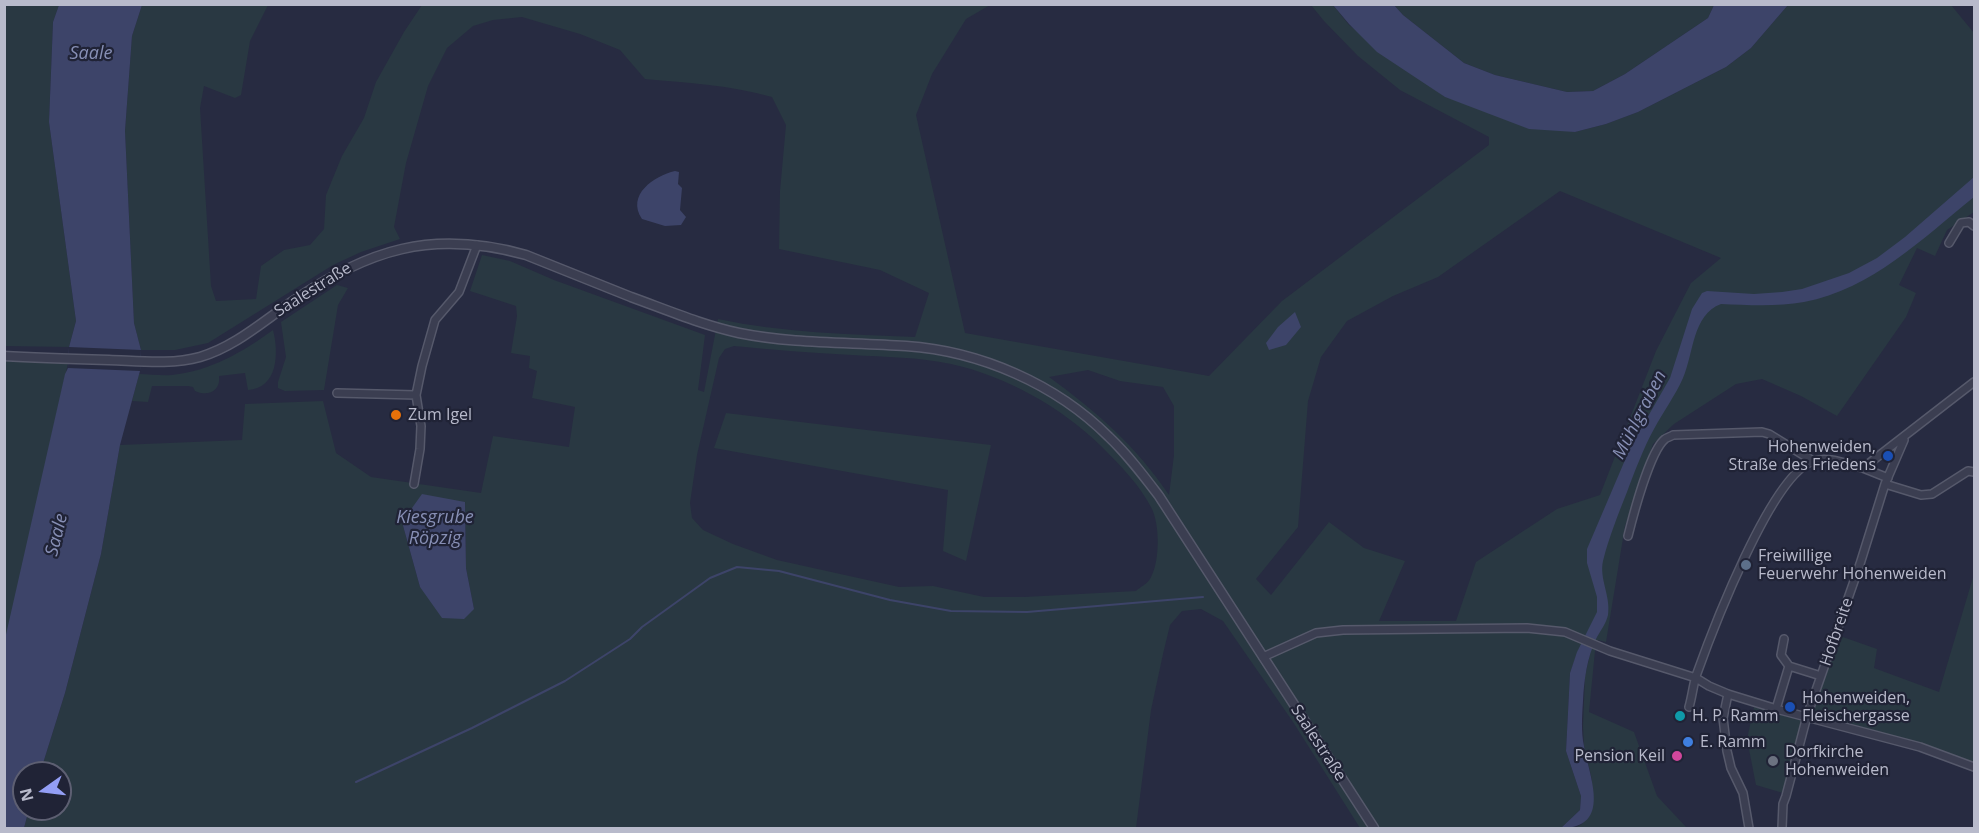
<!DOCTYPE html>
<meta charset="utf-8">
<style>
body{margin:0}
#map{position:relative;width:1979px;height:833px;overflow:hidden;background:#272b41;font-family:"Open Sans",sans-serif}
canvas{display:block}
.frame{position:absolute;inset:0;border:6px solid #b8bacb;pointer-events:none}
.north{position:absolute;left:12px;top:761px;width:60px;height:60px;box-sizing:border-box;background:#202336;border:2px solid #5d5f72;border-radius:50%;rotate:256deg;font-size:16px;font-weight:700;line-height:24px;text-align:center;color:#b8bacb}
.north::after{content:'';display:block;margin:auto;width:21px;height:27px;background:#939ef5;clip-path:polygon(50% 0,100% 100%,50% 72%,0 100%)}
</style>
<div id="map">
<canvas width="1979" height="833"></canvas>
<div class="frame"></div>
<div class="north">N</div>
</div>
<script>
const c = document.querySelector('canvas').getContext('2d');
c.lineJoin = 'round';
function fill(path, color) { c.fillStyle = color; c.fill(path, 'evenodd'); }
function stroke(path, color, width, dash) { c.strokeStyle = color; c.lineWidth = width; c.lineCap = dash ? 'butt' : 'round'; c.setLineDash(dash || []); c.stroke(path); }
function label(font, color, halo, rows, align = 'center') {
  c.font = font + ' "Open Sans",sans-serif'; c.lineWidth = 4.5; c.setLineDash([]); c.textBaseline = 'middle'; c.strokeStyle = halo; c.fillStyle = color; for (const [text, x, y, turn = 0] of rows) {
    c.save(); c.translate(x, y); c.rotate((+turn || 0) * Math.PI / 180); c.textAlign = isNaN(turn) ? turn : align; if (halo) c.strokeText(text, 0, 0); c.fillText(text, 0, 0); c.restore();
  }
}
fill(new Path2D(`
 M5 5H59L53 22 49 122 76 321 69 347 5 346Z
 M142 5H268L250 41 241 95 235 98 204 86 200 108 211 286 216 301 256 299 261 266 284 250 310 245 324 229 326 195 342 156 364 118 376 82 404 32 422 5H990L966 19 932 74 916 115 965 333 1209 376 1282 301 1489 145V137L1400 90 1358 56 1324 21 1311 5H1333L1349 25 1445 97 1575 132 1606 124 1638 112 1726 67 1751 48 1788 5H1951L1974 33V212L1947 230 1935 256 1917 248 1899 285 1916 293 1906 317 1837 416 1801 396 1762 379 1736 384 1674 424 1653 444 1625 526 1606 642 1598 640 1595 651 1589 712 1634 732 1657 796 1687 828H1575L1582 824 1592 780 1584 746 1583 726 1585 676 1591 650 1580 646 1570 673 1566 751 1581 796 1580 810 1561 828H1360L1293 722 1223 621 1201 609 1182 611 1170 625 1163 654 1151 710 1136 828H24L29 809H60V773H40L65 693 101 554 120 445 242 440 245 404 323 401 336 453 371 477 481 493 493 436 569 447 575 407 532 398 537 371 529 368 530 356 511 353 517 316 516 306 470 291 482 255 510 261 554 280 705 335 698 390 704 392 718 319C783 333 849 334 915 337L929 293 880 270 779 249 780 191 786 125 772 97C730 85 688 83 645 79L620 50 580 34 522 17 493 20 473 26 447 48 428 86 406 163 394 227 400 239 361 252 333 265 208 343 175 350H141L134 323 125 131 132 36ZM1560 191 1721 258 1691 283 1656 351 1600 495 1557 509 1476 562 1456 621H1379L1405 561 1364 548 1329 522 1271 595 1256 579 1298 527 1308 401 1321 357 1347 321 1393 296 1438 277ZM734 346C773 350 813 353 852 355 885 357 919 357 951 364 1006 376 1061 407 1101 446 1120 465 1140 485 1152 509 1160 526 1160 563 1150 579 1147 584 1140 587 1136 591L1024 597H984L933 586 899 587 777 560 733 544 703 530 692 518 690 503 697 455 719 358 725 349ZM1088 370 1120 381 1163 387 1174 406V455L1169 495C1136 446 1097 412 1049 377ZM465 502 466 568 474 609 420 587 402 522Z
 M1394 5H1714L1708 18 1625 74 1593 91 1567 92 1495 75 1464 63 1403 15Z
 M337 285 348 288 338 305 324 390 285 391 278 388V382L286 357 281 322Z
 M273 330C279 353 278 388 248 390L245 373 219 376C221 391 208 397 195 391L193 387 188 386H152L148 402 132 401 139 374C150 374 161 376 172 375 210 371 243 352 273 330Z
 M5 361 68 363 13 609 5 828Z
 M726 413 991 445 966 561 943 551 948 490 714 448Z
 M1974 574V765L1924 746 1812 712 1840 636 1877 649 1874 668 1939 692Z
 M1754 707 1803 721 1783 793 1756 785 1747 739Z`), '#293842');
fill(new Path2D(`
 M59 5H142L132 36 125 131 134 323 141 350 140 371 120 445 101 554 65 693 40 773H24V809H29L24 828H5V639L65 374 68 368 69 347 76 321 49 122 53 22Z
 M1333 5H1394L1403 15 1464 63 1495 75 1567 92 1593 91 1625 74 1708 18 1714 5H1788L1751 48 1726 67 1638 112 1606 124 1575 132 1529 129 1445 97 1377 52 1349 24Z
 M675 171 679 172 678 184 682 188 680 210 686 217 681 225 665 226 642 219C626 195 654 176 675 171Z
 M1974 177V197C1923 238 1872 289 1804 302 1777 307 1747 305 1721 304 1692 315 1694 353 1683 378 1675 396 1663 412 1654 429 1643 449 1635 471 1627 492 1618 515 1609 537 1603 561 1599 579 1611 596 1608 615 1606 624 1600 631 1596 639 1587 658 1584 680 1583 701 1582 716 1581 732 1584 746 1589 776 1613 828 1561 828L1580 810 1581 796 1566 751 1570 673 1577 652 1597 612V597L1587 563V549L1631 446 1670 378 1692 309 1702 293 1707 291 1754 294 1782 292 1802 289 1849 273 1877 258 1905 237Z
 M1295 312 1301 327 1286 345 1269 350 1266 343 1278 327Z
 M422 494 465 502 466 568 474 609 464 619 442 618 420 587 402 522Z`), '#3d4469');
fill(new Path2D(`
 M69 347 141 350 140 371 68 368Z`), '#272b41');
stroke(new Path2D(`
 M356 782 472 728 565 681 630 639 642 627 710 578 737 567 779 571 890 600 951 611 1027 612 1203 597`), '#3d4469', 2);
const minor = new Path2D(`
 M1949 243 1961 223 1969 222 1974 226
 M337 393 416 395
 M1863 468 1888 478
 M414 484 420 449 421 426 416 395 422 366 435 320 459 292 477 245
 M1885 484 1921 495 1932 494 1968 471 1974 472
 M1628 536C1633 516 1650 451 1665 439 1666 438 1672 436 1673 435L1762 432 1769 434 1813 461
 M1784 639 1781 655 1789 666 1821 676
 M1263 657 1316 633 1343 630 1527 628 1565 632 1610 651 1696 678 1709 686 1728 694 1780 710 1920 747 1974 767
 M1728 694 1723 718 1727 751 1731 768 1743 793 1749 828
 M1689 707C1692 697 1693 686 1696 676 1711 634 1772 472 1814 461 1830 456 1847 465 1863 468L1974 382
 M1776 709 1789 666
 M1782 828 1783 804 1786 796 1807 716 1860 564 1885 484 1904 440`);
const tertiary = new Path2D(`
 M4 356C39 358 74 359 109 360 139 361 171 365 200 357 234 347 261 323 290 303 368 249 432 229 526 255 561 269 596 283 631 297 667 310 702 325 739 333 793 344 851 342 906 346 980 351 1056 384 1109 437 1128 455 1143 475 1159 496L1374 828`);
stroke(minor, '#56596b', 10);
stroke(tertiary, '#56596b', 11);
stroke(minor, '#3b3e51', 7);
stroke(tertiary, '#3b3e51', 8);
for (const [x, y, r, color] of [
 [396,415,6,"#e8710a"],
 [1888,456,6,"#1a4fb4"],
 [1746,565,6,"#5c6f8a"],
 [1790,707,6,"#1a4fb4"],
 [1680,716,6,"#0f9aa8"],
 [1688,742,6,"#3f7fe0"],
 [1677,756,6,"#d1479c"],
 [1773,761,6,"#6b7280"]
]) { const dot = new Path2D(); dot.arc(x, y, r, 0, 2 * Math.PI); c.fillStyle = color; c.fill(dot); stroke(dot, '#202336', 2); }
label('16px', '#b8bacb', '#202336', [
 ["Saalestraße",313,290,-32],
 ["Hofbreite",1837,632,-71],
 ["Saalestraße",1318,743,57]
]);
label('16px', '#b8bacb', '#202336', [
 ["Zum Igel",408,415],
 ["Hohenweiden,",1876,447,"right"],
 ["Straße des Friedens",1876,465,"right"],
 ["Freiwillige",1758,556],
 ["Feuerwehr Hohenweiden",1758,574],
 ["Hohenweiden,",1802,698],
 ["Fleischergasse",1802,716],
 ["H. P. Ramm",1692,716],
 ["E. Ramm",1700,742],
 ["Dorfkirche",1785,752],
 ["Hohenweiden",1785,770],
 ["Pension Keil",1665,756,"right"]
], 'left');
label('italic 18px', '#878fb5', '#202336', [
 ["Saale",91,54],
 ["Mühlgraben",1640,415,-63],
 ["Kiesgrube",435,518],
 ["Röpzig",435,539],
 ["Saale",57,535,-76]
]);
</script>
